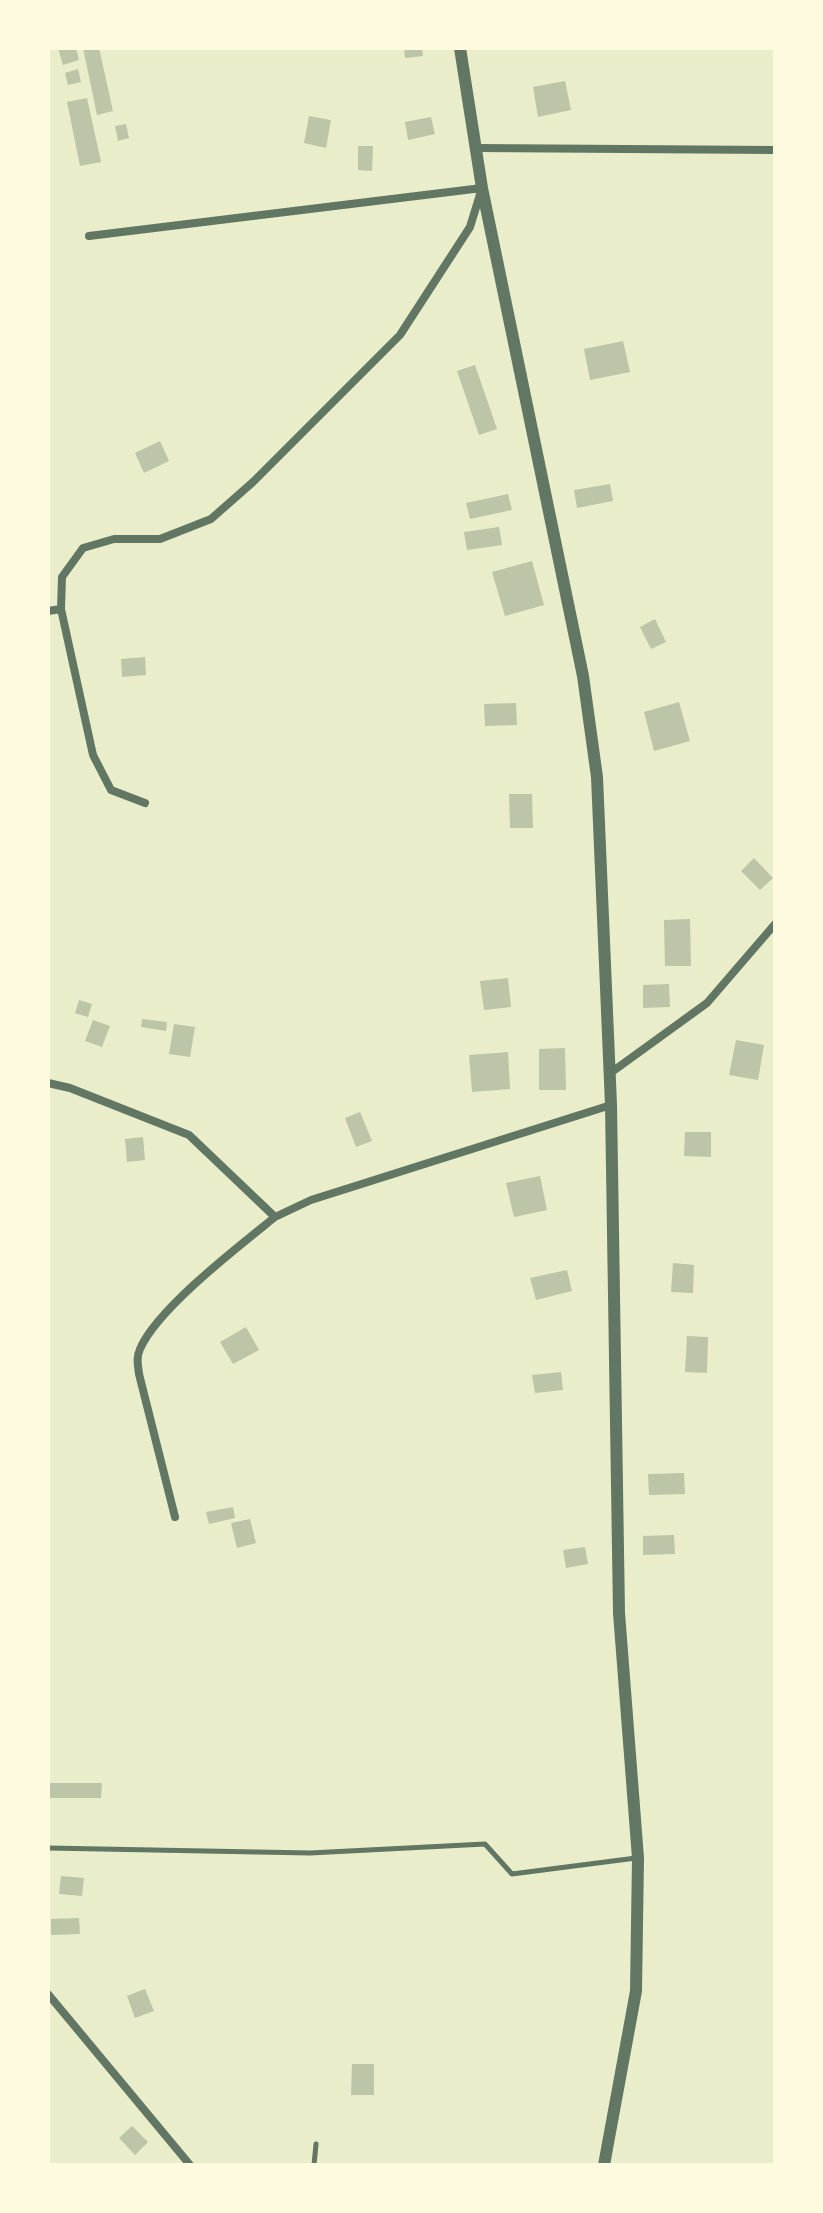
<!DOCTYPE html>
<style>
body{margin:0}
#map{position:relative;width:823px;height:2213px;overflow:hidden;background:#e9edc9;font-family:"Sofia Sans Condensed",sans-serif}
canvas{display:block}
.frame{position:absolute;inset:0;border:50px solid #fefae0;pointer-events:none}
</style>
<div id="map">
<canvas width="823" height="2213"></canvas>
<div class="frame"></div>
</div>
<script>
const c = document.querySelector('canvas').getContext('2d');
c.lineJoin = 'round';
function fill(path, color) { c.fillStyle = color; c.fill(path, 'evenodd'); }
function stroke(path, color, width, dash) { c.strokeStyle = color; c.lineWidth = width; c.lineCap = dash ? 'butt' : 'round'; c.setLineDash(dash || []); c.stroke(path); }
fill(new Path2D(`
 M58 48H76L79 60 63 65Z
 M83 48H99L113 111 97 115Z
 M404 48H422L423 56 405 58Z
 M78 69 81 82 68 85 65 73Z
 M565 81 571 110 538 117 533 87Z
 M87 98 101 162 80 166 67 102Z
 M309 116 331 120 326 148 304 143Z
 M431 117 435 134 408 140 405 122Z
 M126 124 129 138 118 141 115 126Z
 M358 146H373L372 171 358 170Z
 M623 341 630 372 590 380 584 349Z
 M475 365 497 429 479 435 457 371Z
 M160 441 169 461 144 473 135 453Z
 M610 484 613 501 577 508 574 490Z
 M508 494 512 510 470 519 466 503Z
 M499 527 502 545 467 550 464 532Z
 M532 561 544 605 505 616 492 572Z
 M655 619 666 642 651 649 640 627Z
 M145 657 146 675 122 677 121 659Z
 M679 702 690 741 654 751 644 712Z
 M516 703 517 725 485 726 484 704Z
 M509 794H532L533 828H510Z
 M754 858 773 878 760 890 741 871Z
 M690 919 691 966H665L664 920Z
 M508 978 511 1007 484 1010 480 981Z
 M669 984 670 1007 643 1008V985Z
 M79 1000 92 1004 88 1017 75 1013Z
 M142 1019 167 1022 166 1031 141 1027Z
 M93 1020 110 1026 102 1047 85 1041Z
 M174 1024 195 1027 190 1057 169 1054Z
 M736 1040 764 1045 758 1080 729 1075Z
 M565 1048 566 1090H539V1049Z
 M508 1052 510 1089 472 1092 469 1055Z
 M360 1112 372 1141 356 1147 345 1118Z
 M685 1132H711V1157L684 1156Z
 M143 1137 145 1160 127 1162 125 1139Z
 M540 1176 547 1210 514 1217 506 1183Z
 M673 1263 694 1265 693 1293 671 1292Z
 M567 1270 572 1291 536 1300 530 1278Z
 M246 1327 259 1350 233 1364 220 1342Z
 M687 1336 708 1337 707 1373 685 1372Z
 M561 1372 563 1390 535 1393 532 1375Z
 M684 1473 685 1494 649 1495 648 1474Z
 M233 1507 235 1518 209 1524 206 1512Z
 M250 1519 256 1543 237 1548 231 1523Z
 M674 1535 675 1554 643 1555V1536Z
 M585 1547 588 1564 566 1568 563 1550Z
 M50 1783H102L101 1798H50Z
 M61 1876 84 1878 82 1896 59 1894Z
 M79 1918 80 1934 51 1935V1919Z
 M145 1989 154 2011 135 2018 127 1996Z
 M352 2064H374V2095H351Z
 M132 2126 148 2142 135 2155 119 2138Z`), '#bcc5a7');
stroke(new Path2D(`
 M48 1848 310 1853 485 1844 512 1874 636 1858
 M314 2165 316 2144`), '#617663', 5);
stroke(new Path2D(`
 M476 148 775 150
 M89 236 482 188 470 227 400 335 253 482 211 519 160 539H114L83 548 62 577 61 609 93 755 111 790 145 803
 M48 611 61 609
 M609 1074 707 1003 775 924
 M48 1083 70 1088 189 1135 275 1217 311 1200 611 1105
 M175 1517 139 1374C138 1365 136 1358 140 1349 157 1309 239 1246 275 1217
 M48 1994 190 2165`), '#617663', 8);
stroke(new Path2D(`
 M460 48 482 188 583 676 597 777 611 1105 619 1613 638 1858 636 1991 604 2165`), '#617663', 12);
</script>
